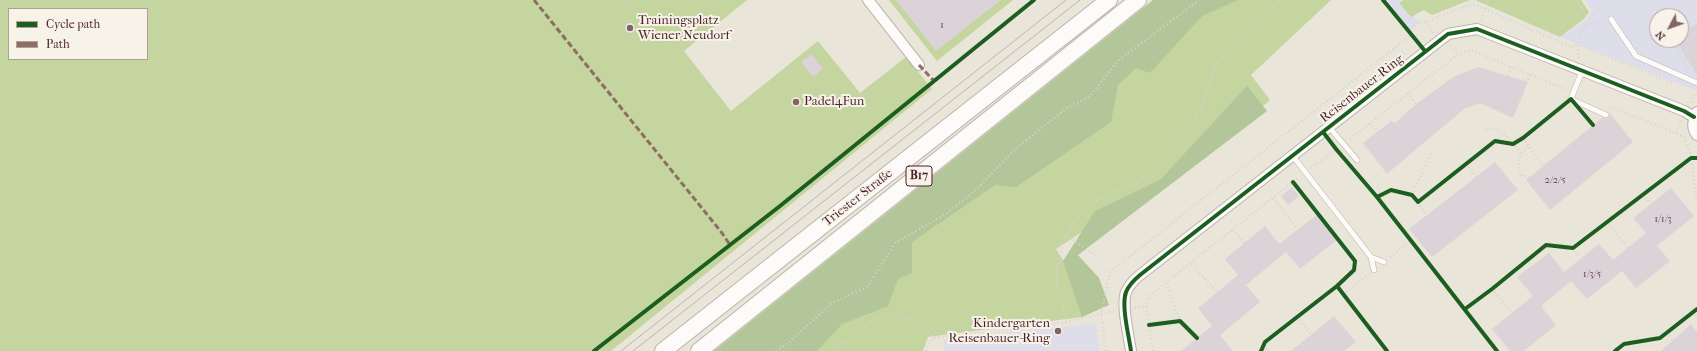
<!DOCTYPE html>
<meta charset="utf-8">
<style>
body{margin:0}
#map{position:relative;width:1697px;height:351px;overflow:hidden;background:#eae5d9;font-family:"IM FELL French Canon",serif}
canvas{display:block}
.legend{position:absolute;left:8px;top:8px;width:140px;height:52px;box-sizing:border-box;background:#f7f3e8;border:1px solid #b29e9c;margin:0;padding:5px 7px;list-style:none;font-size:12px;color:#4a1f2b}
.legend li{display:flex;align-items:center;gap:8px;height:20px}
.legend b{width:20px;border:1px solid #b29e9c}
.north{position:absolute;left:1649px;top:8px;width:40px;height:40px;box-sizing:border-box;background:#f7f3e8;border:1px solid #b29e9c;border-radius:50%;rotate:229deg;font-size:11px;font-weight:700;line-height:16px;text-align:center;color:#4a1f2b}
.north::after{content:'';display:block;margin:auto;width:14px;height:18px;background:#826468;clip-path:polygon(50% 0,100% 100%,50% 72%,0 100%)}
</style>
<div id="map">
<canvas width="1697" height="351"></canvas>
<ul class="legend">
<li><b style="height:5px;background:#1b5e20"></b>Cycle path</li>
<li><b style="height:5px;background:#8d6e63"></b>Path</li>
</ul>
<div class="north">N</div>
</div>
<script>
const c = document.querySelector('canvas').getContext('2d');
c.lineJoin = 'round';
function fill(path, color) { c.fillStyle = color; c.fill(path, 'evenodd'); }
function stroke(path, color, width, dash) { c.strokeStyle = color; c.lineWidth = width; c.lineCap = dash ? 'butt' : 'round'; c.setLineDash(dash || []); c.stroke(path); }
function label(font, color, halo, rows, align = 'center') {
  c.font = font + ' "IM FELL French Canon",serif'; c.lineWidth = 4; c.setLineDash([]); c.textBaseline = 'middle'; c.strokeStyle = halo; c.fillStyle = color; for (const [text, x, y, turn = 0] of rows) {
    c.save(); c.translate(x, y); c.rotate((+turn || 0) * Math.PI / 180); c.textAlign = isNaN(turn) ? turn : align; if (halo) c.strokeText(text, 0, 0); c.fillText(text, 0, 0); c.restore();
  }
}
fill(new Path2D(`
 M1383 0H1404L1399 4 1420 22 1408 31Z
 M1585 0H1697V91L1560 37 1586 20 1592 10ZM1657 16H1681V40H1657Z
 M1096 323 1100 351H944V340Z`), '#dedeeb');
fill(new Path2D(`
 M0 0H747L684 51 731 111 818 41 860 93 906 57 932 89 611 351H0ZM9 9H147V59H9Z
 M889 0H1013L937 61Z
 M1155 0H1331L1251 75 1270 100 1232 133 1056 249 1082 291V317L928 337 923 351H716Z
 M1404 0H1470L1432 15 1424 10 1411 17 1399 3Z
 M1475 0H1581L1589 12 1584 19 1560 37Z`), '#c4d5a0');
fill(new Path2D(`
 M1153 0H1238L1202 16 1150 73 1136 68 1118 85 1111 122 1016 187 995 185 912 242V273L898 279 888 306 842 324 817 351H714Z
 M1247 86 1267 111 1078 255 1099 278 1109 305 1082 317 1063 261 1095 211 1160 180Z`), '#b2c699');
fill(new Path2D(`
 M896 0H1001L936 51Z
 M1697 23V75L1675 40H1681V33Z
 M812 54 823 69 813 77 801 62Z
 M1478 67 1528 82 1513 118 1480 103 1464 109 1387 174 1363 143 1391 121 1395 123 1416 104 1453 77Z
 M1609 112 1633 142 1550 210 1526 180 1602 118H1609L1610 115Z
 M1495 162 1518 190 1432 257 1409 229Z
 M1292 187 1299 196 1288 205 1281 196Z
 M1671 188 1694 216 1657 246 1670 261 1636 288 1622 271 1587 299 1571 281 1541 306 1556 325 1524 351H1510L1492 329 1533 296 1517 277 1549 253 1564 272 1599 244 1613 260 1646 233 1633 218Z
 M1318 214 1338 239 1300 269 1286 252 1246 285 1260 302 1220 335 1233 351H1181L1212 326 1198 308 1238 275 1225 259 1265 226 1279 244Z
 M1334 316 1356 342 1344 351H1291Z
 M1691 324 1697 332V351H1661Z`), '#dcd3d8');
const service = new Path2D(`
 M1611 19 1636 56 1697 83
 M1582 71 1571 99 1606 115
 M1329 127 1357 160
 M1292 155 1371 257 1374 270
 M1371 257 1384 262`);
const minor = new Path2D(`
 M868 0 919 65
 M1697 112C1693 119 1691 128 1697 135
 M1131 351C1129 336 1121 306 1126 292 1129 285 1134 280 1140 275L1448 34 1477 29 1684 111 1694 117`);
const primary = new Path2D(`
 M663 351 1109 0
 M699 351 1138 0`);
stroke(service, '#bbb4ac', 6);
stroke(minor, '#bbb4ac', 12);
stroke(primary, '#bbb4ac', 18);
stroke(new Path2D(`
 M1528 0 1551 34 1583 10 1576 0
 M1481 20 1488 0
 M1426 22 1434 33
 M1586 26 1601 4 1607 0
 M1408 31 1420 22H1426L1449 12 1473 4 1574 48 1577 44 1672 83
 M1672 40 1690 71
 M1451 45 1458 54
 M1579 58 1577 44 1586 26 1604 21
 M1508 76 1511 66
 M1522 81H1528L1530 74
 M1408 93 1416 104
 M1690 102 1696 93
 M1610 107 1676 133 1685 138 1690 151 1697 203
 M1584 115 1593 125
 M1370 123 1378 131
 M1486 130 1493 128C1505 133 1513 143 1521 153L1518 169 1521 175 1529 177
 M1676 133 1681 121
 M1523 138 1543 166
 M1350 139 1458 54 1471 50 1567 90
 M1521 153 1529 147
 M1467 163 1476 177
 M1311 168 1338 148
 M1643 194 1651 204
 M1412 195 1431 154
 M1273 198 1298 230
 M1418 202 1426 215
 M1606 222 1628 248
 M1233 230 1244 243
 M1066 235 1099 258
 M1573 248 1580 258
 M1390 257 1411 240
 M1526 260 1532 266
 M1191 264 1217 292
 M1166 283 1180 321
 M1492 289 1512 313
 M1343 294 1369 274
 M1135 308 1146 306
 M1297 317 1311 335
 M1066 322 1114 311
 M1149 325 1180 321 1197 338
 M1667 332 1673 340
 M1263 346 1268 351
 M776 351 787 344 832 303 868 286 895 243 946 214 977 189 1015 149 1067 108 1090 96 1119 60 1199 0
 M833 351 876 318 899 317 915 319 935 338
 M926 351 928 345 935 338 948 336 999 332 1066 322 1063 304 1057 288V267L1066 235 1076 219 1090 204 1147 177 1162 166 1190 128 1200 109 1217 62 1231 45 1269 8 1284 0
 M1106 351 1101 314 1110 272 1411 35
 M1153 351 1146 306 1150 295 1299 177`), '#d7d3d0', 2.5, [1, 3]);
stroke(service, '#fcfbf9', 5);
stroke(minor, '#fcfbf9', 10);
stroke(primary, '#fcfbf9', 16);
stroke(new Path2D(`
 M621 351 1066 0
 M633 351 1080 0`), '#bab4b4', 1);
stroke(new Path2D(`
 M534 0 722 233 730 245
 M919 65 934 81`), '#8d6e63', 3, [6, 3]);
stroke(new Path2D(`
 M1383 0 1425 51
 M1323 132 1336 149 1377 197 1497 351
 M1293 182 1355 261 1354 270 1337 286
 M1377 197 1391 190 1412 195 1418 202 1495 141 1513 144 1523 138 1571 99 1593 125
 M1465 309 1492 289 1546 245 1573 248 1691 158H1697
 M1149 325 1180 321 1197 338
 M594 351 780 206 1034 0
 M1131 351C1129 336 1121 306 1126 292 1129 285 1134 280 1140 275L1448 34 1477 29 1684 111 1694 117
 M1261 351 1265 342 1337 286 1387 351
 M1615 351 1624 344 1660 338 1697 309`), '#1b5e20', 4);
for (const [x, y, r, color] of [
 [630,28,4,"#826468"],
 [796,102,4,"#826468"],
 [1058,331,4,"#826468"]
]) { const dot = new Path2D(); dot.arc(x, y, r, 0, 2 * Math.PI); c.fillStyle = color; c.fill(dot); stroke(dot, '#f7f3e8', 1.5); }
label('11px', '#6e4c56', null, [
 ["1",942,25],
 ["2/2/5",1555,180],
 ["1/1/3",1663,219],
 ["1/3/5",1592,274]
]);
for (const [x, y, w] of [
 [919,176,26]
]) { const box = new Path2D(); box.roundRect(x - w / 2, y - 10, w, 20, 3); c.fillStyle = '#f7f3e8'; c.fill(box); stroke(box, '#4a1f2b', 1); }
label('bold 12px', '#4a1f2b', null, [
 ["B17",919,176]
]);
label('13px', '#4a1f2b', '#f7f3e8', [
 ["Trainingsplatz",638,21],
 ["Wiener Neudorf",638,36],
 ["Padel4Fun",804,102],
 ["Kindergarten",1050,324,"right"],
 ["Reisenbauer-Ring",1050,339,"right"]
], 'left');
label('13px', '#4a1f2b', '#f7f3e8', [
 ["Reisenbauer-Ring",1362,89,-38],
 ["Triester Straße",858,198,-38]
]);
</script>
